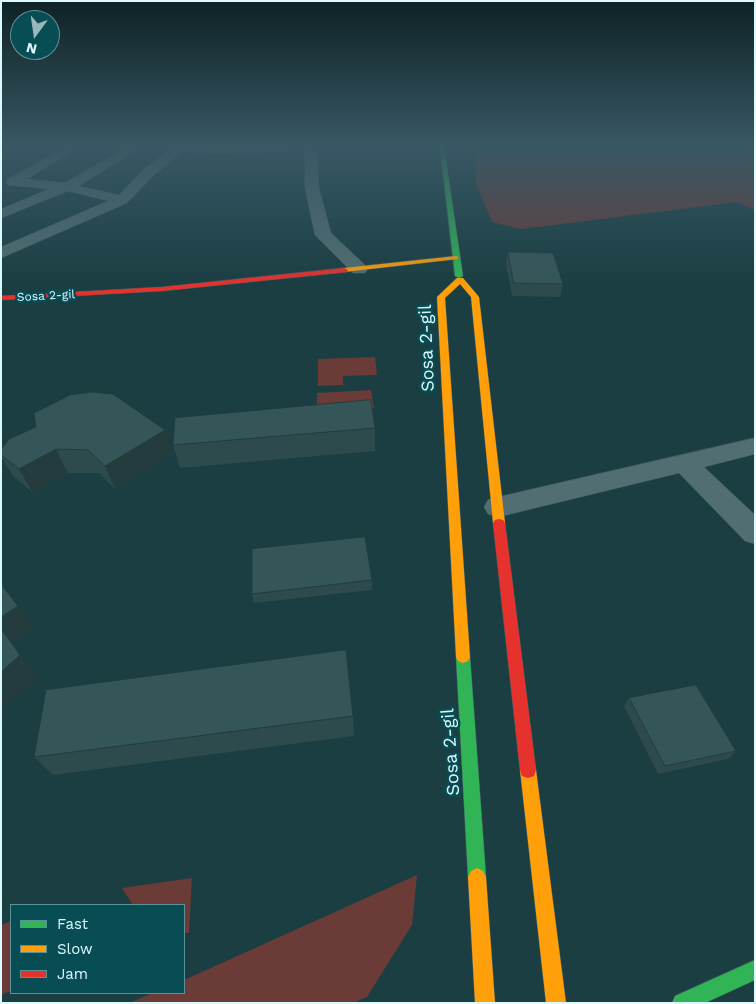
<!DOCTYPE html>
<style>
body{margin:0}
#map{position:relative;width:756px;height:1004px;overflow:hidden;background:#1a3e42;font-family:"Work Sans",sans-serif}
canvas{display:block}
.frame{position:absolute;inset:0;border:2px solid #dcf9fe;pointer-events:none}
.legend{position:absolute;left:10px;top:904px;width:175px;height:90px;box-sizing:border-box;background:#084c54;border:1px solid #5d9198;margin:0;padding:6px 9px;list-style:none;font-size:15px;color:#dcf9fe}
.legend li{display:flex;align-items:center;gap:10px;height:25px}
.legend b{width:25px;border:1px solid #5d9198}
.north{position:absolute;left:10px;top:10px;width:50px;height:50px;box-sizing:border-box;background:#084c54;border:1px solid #5d9198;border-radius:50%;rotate:194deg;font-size:14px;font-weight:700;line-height:20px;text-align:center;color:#dcf9fe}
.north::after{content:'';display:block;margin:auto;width:18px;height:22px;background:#98b8bc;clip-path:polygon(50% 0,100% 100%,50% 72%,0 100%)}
</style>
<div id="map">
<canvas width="756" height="1004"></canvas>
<div class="frame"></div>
<ul class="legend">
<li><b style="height:6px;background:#30b455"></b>Fast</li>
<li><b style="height:6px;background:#ff9f0a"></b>Slow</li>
<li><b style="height:6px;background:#e5322d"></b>Jam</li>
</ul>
<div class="north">N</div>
</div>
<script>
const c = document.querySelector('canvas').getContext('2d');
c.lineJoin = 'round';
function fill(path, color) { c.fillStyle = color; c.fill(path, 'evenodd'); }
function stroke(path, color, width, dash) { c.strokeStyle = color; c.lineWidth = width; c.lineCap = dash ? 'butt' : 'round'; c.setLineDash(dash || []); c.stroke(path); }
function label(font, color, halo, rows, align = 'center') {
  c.font = font + ' "Work Sans",sans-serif'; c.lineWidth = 5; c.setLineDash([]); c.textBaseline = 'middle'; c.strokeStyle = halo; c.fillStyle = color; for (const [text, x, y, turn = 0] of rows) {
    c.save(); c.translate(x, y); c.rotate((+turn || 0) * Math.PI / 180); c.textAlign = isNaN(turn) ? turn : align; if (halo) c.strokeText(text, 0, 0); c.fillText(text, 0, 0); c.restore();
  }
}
fill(new Path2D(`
 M476 147H755V210L737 202 521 229 492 222 476 184Z
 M375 357 377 375 343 376V385L318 386V359Z
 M371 390 374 408 317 411V393Z
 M417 875 412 925 367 997 353 1003H129L153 993H184V980Z
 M192 878 189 933H184V905H133L122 888Z
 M11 921V991L1 995V925Z`), '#6a3b37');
const street = new Path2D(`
 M66 147H80L27 179 65 183 127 147H141L79 186 119 195 144 169 173 147H292L286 151 218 154 183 151 154 175 127 203 1 258V247L108 201 68 191 1 218V209L49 189 8 185 6 182 8 179Z
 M305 147H317L319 188 331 233 365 265 368 269 365 273H353L315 235 305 188Z
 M755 438V454L704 467 755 515V544L745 541 679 473 498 517 488 514 484 507 488 500 498 497Z`);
const fast = new Path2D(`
 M440 147H444L463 276 459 278 455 276Z
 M463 651 468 653 470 657 486 877 483 883 477 886 471 883 468 877 456 657 458 653Z
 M755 960V980L705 1003H672L675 996Z`);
const slow = new Path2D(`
 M456 256 458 257V259L344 272 340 270 344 268Z
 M457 278H463L479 297 505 523 503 526H495L493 523 471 297 460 284 445 298 470 657 468 661 463 663 458 661 456 657 437 297Z
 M528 762 534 764 536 770 566 1003H546L520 770 522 764Z
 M477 868 483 871 486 877 495 1003H475L468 877 471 871Z`);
const jam = new Path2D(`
 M344 268 348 270 347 272 162 291 1 300V296L162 287Z
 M499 519 503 520 505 523 536 770 534 776 528 778 522 776 520 770 493 523 495 520Z`);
stroke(street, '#425b5f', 1);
stroke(fast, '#425b5f', 1);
stroke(slow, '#425b5f', 1);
stroke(jam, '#425b5f', 1);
fill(street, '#516e72');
fill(fast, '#30b455');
fill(slow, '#ff9f0a');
fill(jam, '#e5322d');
fill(new Path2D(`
 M508 252 563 284 560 297 512 296 506 264Z
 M36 427 173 453 115 489 99 473H68L33 493 13 476 1 457V450Z
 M375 428V451L180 468 173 445Z
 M372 580V590L254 603 252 594Z
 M629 698 736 751 728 759 658 774 624 706Z
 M353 716 354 736 53 775 34 757Z`), '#2d4a4d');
fill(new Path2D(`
 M165 430 173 453 115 489 105 466Z
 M56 449 68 473 33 493 19 469Z
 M18 606 35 628 13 643 38 677 1 710V617Z`), '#243c3e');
const building = new Path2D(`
 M508 252 553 253 563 284 514 283Z
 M93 392 113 394 165 430 105 466 88 450 56 449 19 469 1 455V450L9 439 36 427 34 413 70 395Z
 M371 400 375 428 173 445 175 418Z
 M365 537 372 580 252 594V549Z
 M1 584 18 606 1 617Z
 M1 629 20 655 1 672Z
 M346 650 353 716 34 757 46 690Z
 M696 685 736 751 665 766 629 698Z`);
fill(building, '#345659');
stroke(building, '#243c3e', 1);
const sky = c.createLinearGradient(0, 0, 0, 287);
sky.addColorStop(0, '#0e2224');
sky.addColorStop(0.51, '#385865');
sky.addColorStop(1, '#38586500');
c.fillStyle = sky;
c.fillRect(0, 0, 756, 287);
label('12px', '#dcf9fe', '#084c54', [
 ["Sosa 2-gil",46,296,-3]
]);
label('18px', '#dcf9fe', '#084c54', [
 ["Sosa 2-gil",427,348,-92],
 ["Sosa 2-gil",451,752,-94]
]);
</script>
